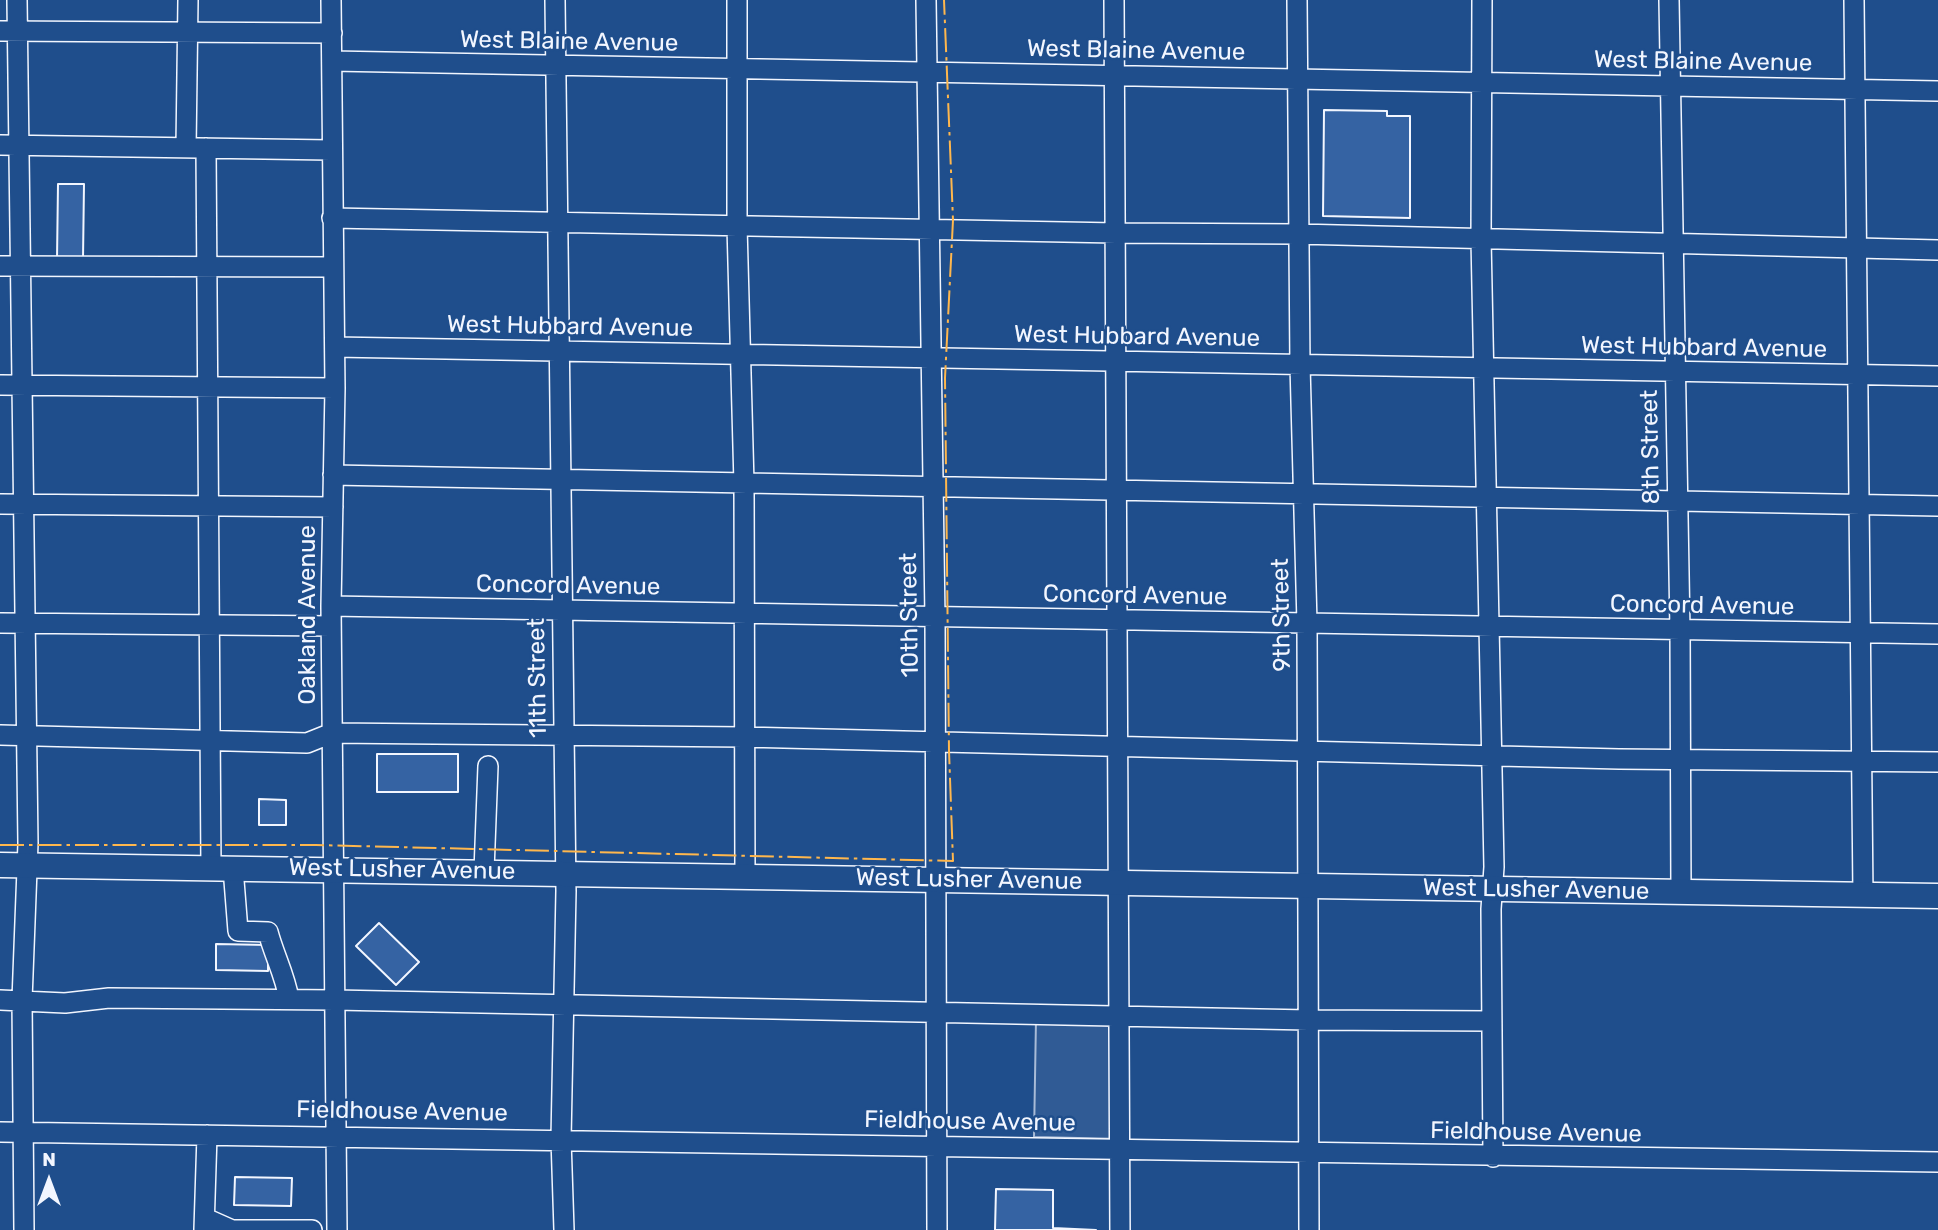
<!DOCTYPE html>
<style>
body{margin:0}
#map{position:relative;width:1938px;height:1230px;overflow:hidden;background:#1f4e8c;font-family:Rubik,sans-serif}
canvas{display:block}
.north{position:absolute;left:14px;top:1146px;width:70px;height:70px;-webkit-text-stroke:5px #1f4e8c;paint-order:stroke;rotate:0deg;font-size:19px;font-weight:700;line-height:28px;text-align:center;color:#f2f6ff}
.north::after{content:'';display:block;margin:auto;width:24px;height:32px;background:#f2f6ff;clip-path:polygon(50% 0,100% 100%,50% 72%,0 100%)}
</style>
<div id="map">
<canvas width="1938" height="1230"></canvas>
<div class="north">N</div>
</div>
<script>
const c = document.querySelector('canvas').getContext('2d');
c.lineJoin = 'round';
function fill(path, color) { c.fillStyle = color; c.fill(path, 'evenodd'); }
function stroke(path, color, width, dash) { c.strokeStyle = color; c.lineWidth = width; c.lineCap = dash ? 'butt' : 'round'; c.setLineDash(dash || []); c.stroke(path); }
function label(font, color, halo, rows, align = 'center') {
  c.font = font + ' Rubik,sans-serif'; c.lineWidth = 5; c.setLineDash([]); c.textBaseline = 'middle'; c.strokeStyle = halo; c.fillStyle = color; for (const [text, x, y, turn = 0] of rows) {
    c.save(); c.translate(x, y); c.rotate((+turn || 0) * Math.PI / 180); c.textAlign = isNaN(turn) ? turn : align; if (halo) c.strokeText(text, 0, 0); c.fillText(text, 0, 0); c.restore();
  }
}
const parking = new Path2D(`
 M1036 1019 1125 1021 1123 1139 1034 1137Z`);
fill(parking, '#305b95');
stroke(parking, '#a8bbd7', 2);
const building = new Path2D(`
 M1324 110 1387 111V116H1410V218L1323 216Z
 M58 184H84L83 259H57Z
 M377 754H458V792H377Z
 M259 799 286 800V825H259Z
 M379 923 419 962 396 985 356 946Z
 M216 944 268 945V971L216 970Z
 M235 1177 292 1178 291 1206 234 1205Z
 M996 1189 1053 1190V1228L1096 1230H995Z`);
fill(building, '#3563a3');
stroke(building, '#f2f6ff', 2);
const minor = new Path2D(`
 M17 0 28 843 22 1000 24 1230
 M331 0 335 388 331 606 337 1230
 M555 0 566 891 561 1139 564 1230
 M737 0V226L744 484 745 875
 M926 0 935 617 937 1230
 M1114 0 1120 1230
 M1297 0 1300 365 1307 623 1309 1230
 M1482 0 1481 239 1494 867 1491 909 1493 1157
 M1669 0 1680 630 1681 893
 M1854 0 1863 895
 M0 31 332 33
 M332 61 1938 91
 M0 145 330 150
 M186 148 188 0
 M206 148 211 867
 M332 218 1116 233 1298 234 1938 250
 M0 266 333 267
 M335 347 1938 376
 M0 385 335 388
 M333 475 1938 506
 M0 504 333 507
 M331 606 1938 634
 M0 623 331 626
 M0 735 307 743 332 733 744 737 1619 759 1938 762
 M233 868 238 931 268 932C274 955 285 975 289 999
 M484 871 488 766
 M0 1000 65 1003 109 998 335 1000 1308 1020 1491 1021
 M0 1132 1938 1162
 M205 1218 232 1230H312
 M204 1229 207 1135`);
const major = new Path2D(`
 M0 865 1938 896`);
stroke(minor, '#f2f6ff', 22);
stroke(major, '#f2f6ff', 27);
stroke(minor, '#1f4e8c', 19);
stroke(major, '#1f4e8c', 24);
stroke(new Path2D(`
 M0 845H316L953 861 949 751 945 378 953 220 944 0`), '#ffb74d', 2, [24, 5, 3.5, 5]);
label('24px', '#f2f6ff', '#1f4e8c', [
 ["West Blaine Avenue",569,42,1],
 ["West Blaine Avenue",1136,51,1],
 ["West Blaine Avenue",1703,62,1],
 ["West Hubbard Avenue",570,327,1],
 ["West Hubbard Avenue",1137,337,1],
 ["West Hubbard Avenue",1704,348,1],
 ["8th Street",1651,447,-91],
 ["Concord Avenue",568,586,1],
 ["Concord Avenue",1135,596,1],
 ["Concord Avenue",1702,606,1],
 ["Oakland Avenue",308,615,-90],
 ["10th Street",910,615,-91],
 ["9th Street",1282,615,-91],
 ["11th Street",538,678,-91],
 ["West Lusher Avenue",402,870,1],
 ["West Lusher Avenue",969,880,1],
 ["West Lusher Avenue",1536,890,1],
 ["Fieldhouse Avenue",402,1112,1],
 ["Fieldhouse Avenue",970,1122,1],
 ["Fieldhouse Avenue",1536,1133,1]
]);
</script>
